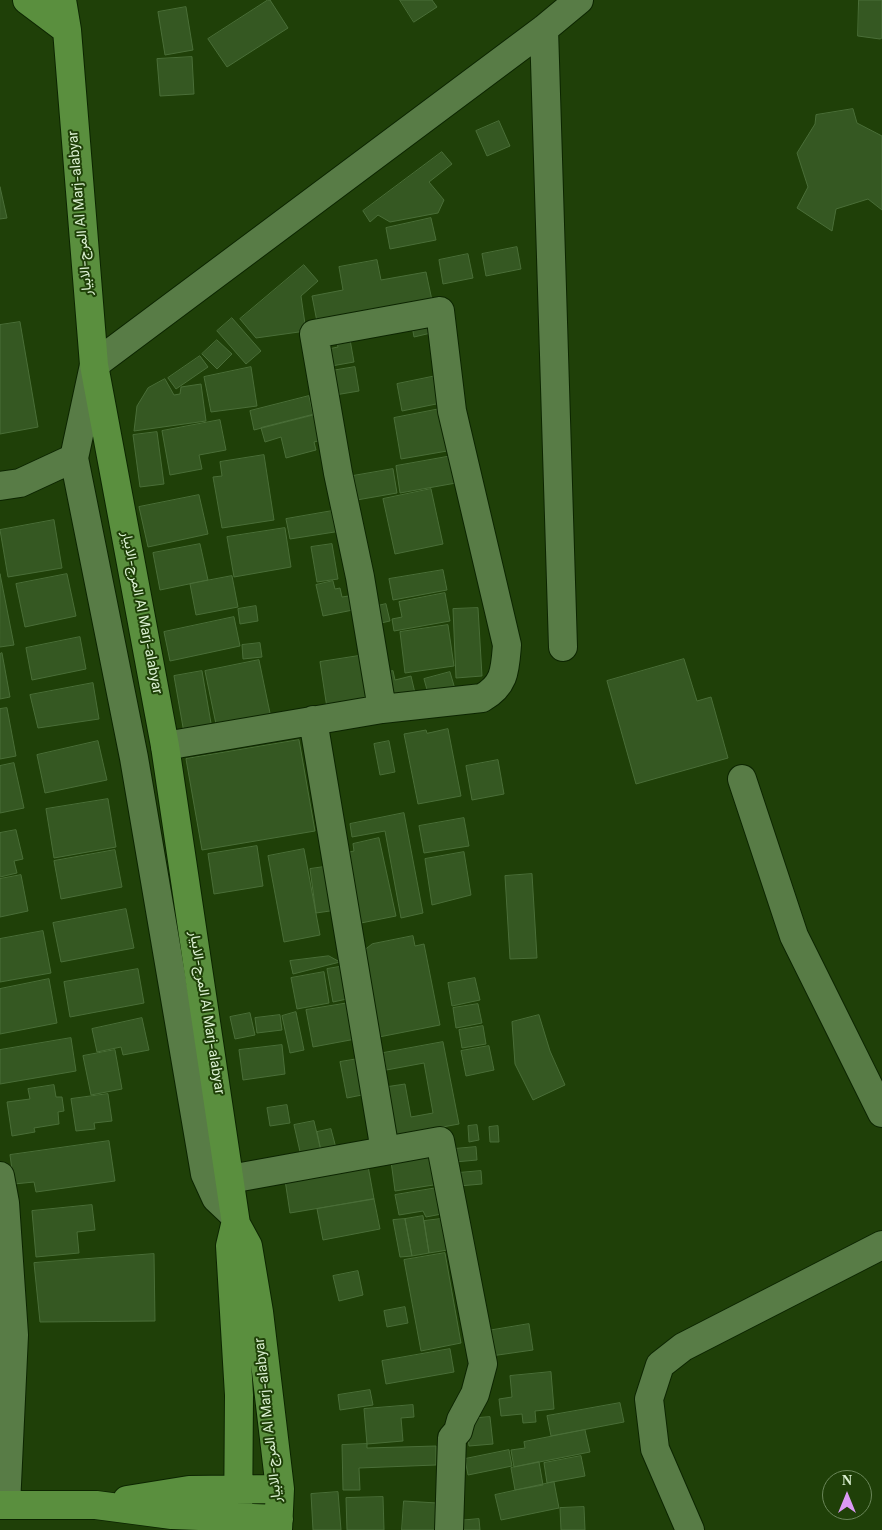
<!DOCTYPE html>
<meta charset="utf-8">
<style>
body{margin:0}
#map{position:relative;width:882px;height:1530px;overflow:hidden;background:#1f4008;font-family:Georgia,serif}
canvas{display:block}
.north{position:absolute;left:822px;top:1470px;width:50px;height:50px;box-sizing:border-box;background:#1f4008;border:1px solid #6a8659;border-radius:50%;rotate:0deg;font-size:14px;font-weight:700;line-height:20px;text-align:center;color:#dbf0d2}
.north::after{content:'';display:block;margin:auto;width:18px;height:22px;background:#db99f5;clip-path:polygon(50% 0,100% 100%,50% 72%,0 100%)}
</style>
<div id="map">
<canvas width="882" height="1530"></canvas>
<div class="north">N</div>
</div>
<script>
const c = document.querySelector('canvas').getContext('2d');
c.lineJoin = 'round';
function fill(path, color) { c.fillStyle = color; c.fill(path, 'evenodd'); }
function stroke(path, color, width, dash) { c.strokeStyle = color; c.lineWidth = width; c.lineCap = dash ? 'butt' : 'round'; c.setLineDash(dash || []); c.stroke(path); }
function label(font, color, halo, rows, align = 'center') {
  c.font = font + ' Georgia,Vazirmatn,serif'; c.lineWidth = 4; c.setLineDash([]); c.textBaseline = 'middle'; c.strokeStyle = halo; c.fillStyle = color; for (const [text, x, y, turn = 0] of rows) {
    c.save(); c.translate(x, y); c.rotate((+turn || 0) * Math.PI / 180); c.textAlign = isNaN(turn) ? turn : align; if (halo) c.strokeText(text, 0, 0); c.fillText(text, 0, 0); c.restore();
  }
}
const building = new Path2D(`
 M268 0H270L288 28 227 67 208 39Z
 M400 0H432L437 7 414 22Z
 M859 0H882V38L880 39 858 36Z
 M186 7 193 50 165 55 158 12Z
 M192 57 194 94 160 96 157 59Z
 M853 109 857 123 882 136V210L868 199 836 209 832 231 797 208 808 187 797 153 815 124 816 115Z
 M499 121 510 146 487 156 476 131Z
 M442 152 452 164 429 182 444 200 438 213 390 222 378 215 370 222 363 211Z
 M0 187 7 218 0 219Z
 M431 218 436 240 390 249 386 228Z
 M517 247 521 269 486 276 482 254Z
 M468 254 473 278 443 284 439 260Z
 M377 260 381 280 426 272 433 305 318 327 312 296 343 290 339 267Z
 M304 265 318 281 301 296 306 331 256 338 240 319Z
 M232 318 261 351 246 364 217 331Z
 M20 322 38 427 0 434V325Z
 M429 322 431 333 414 337 412 326Z
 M349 334 354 362 326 367 323 350 338 347 336 336Z
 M217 340 232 354 217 369 202 354Z
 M200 356 208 367 176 389 168 378Z
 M251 367 257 406 211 412 204 377Z
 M355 367 359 391 329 396 325 372Z
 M441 375 446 402 402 411 397 384Z
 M165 379 174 395 180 394 181 387 201 384 206 421 134 431 137 406 148 388Z
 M309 396 313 415 254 430 250 411Z
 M445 408 453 450 401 459 394 418Z
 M320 413 326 439 314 442 316 450 286 458 281 437 265 442 261 428Z
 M220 420 226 450 199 455 202 469 170 475 162 431Z
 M157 432 164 484 140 487 133 435Z
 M264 455 274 520 222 528 213 477 222 476 220 462Z
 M452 456 456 483 400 493 396 466Z
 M393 469 397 493 351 501 347 477Z
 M431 489 443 544 395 554 383 499Z
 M199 495 208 534 148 547 139 507Z
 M338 510 341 531 290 539 286 519Z
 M54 520 62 568 8 577 0 530Z
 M285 528 291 567 234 577 227 537Z
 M200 544 208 580 160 590 153 553Z
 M332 544 338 579 317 582 311 547Z
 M443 570 447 590 393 600 389 579Z
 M0 574 14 645 0 647Z
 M67 574 76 616 25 627 16 584Z
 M232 576 238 607 196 615 190 584Z
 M333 581 335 589 340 588 342 597 355 595 358 609 323 616 316 585Z
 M445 593 450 621 394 631 392 619 402 617 399 602Z
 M386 604 390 621 372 625 369 608Z
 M256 606 258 621 240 624 238 609Z
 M478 608 482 676 456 678 453 609Z
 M234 617 240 646 170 661 164 632Z
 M448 625 454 666 405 673 400 632Z
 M80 637 86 669 32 680 26 648Z
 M260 643 262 657 243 659 242 645Z
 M2 653 10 697 0 699V654Z
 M365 655 372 701 327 708 320 662Z
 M684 659 697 701 711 697 728 758 636 784 607 681Z
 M259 660 271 718 217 729 205 671Z
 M202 671 212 729 184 733 174 676Z
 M393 671 395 680 411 676 415 693 384 700 378 674Z
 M450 672 455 689 429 697 424 679Z
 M93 683 99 719 38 728 30 695Z
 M7 708 16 756 0 759V709Z
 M448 729 461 796 418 804 404 734 426 730 427 733Z
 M299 740 315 831 202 850 186 759Z
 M98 741 107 780 45 793 37 755Z
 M389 741 395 772 380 775 374 744Z
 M498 760 504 794 472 800 466 766Z
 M14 763 24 808 0 813V766Z
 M108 799 116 847 54 858 46 809Z
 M404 813 423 913 401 918 385 831 352 837 350 824Z
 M464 818 469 846 424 853 419 826Z
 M16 830 23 859 14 861 17 873 0 877V833Z
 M379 838 396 916 356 924 341 854 354 851 353 844Z
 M257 846 263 886 214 894 208 854Z
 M304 849 320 935 284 942 268 856Z
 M115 850 122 887 61 899 54 861Z
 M464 852 471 895 432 905 425 859Z
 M331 866 337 910 316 913 310 869Z
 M532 874 537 958 510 959 505 876Z
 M21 875 28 911 0 917V879Z
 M126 909 134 948 61 962 53 923Z
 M43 931 51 973 0 982V939Z
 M413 936 415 946 424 944 440 1025 379 1037 362 952 372 944Z
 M329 956 340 962 293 974 290 961Z
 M345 966 352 998 333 1002 327 969Z
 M138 969 144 1003 70 1017 64 982Z
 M324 972 329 1003 297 1009 291 978Z
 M475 978 480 1000 452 1006 448 983Z
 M49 979 57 1023 0 1034V989Z
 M355 1002 361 1038 313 1047 306 1010Z
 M478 1004 482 1023 456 1028 453 1008Z
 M296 1012 304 1050 290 1053 282 1016Z
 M250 1013 255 1035 235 1039 230 1017Z
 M280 1015 282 1030 257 1033 255 1018Z
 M539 1015 550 1051 565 1085 533 1100 515 1064 512 1022Z
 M142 1018 149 1050 123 1055 121 1047 97 1052 92 1029Z
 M483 1026 486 1044 462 1048 459 1030Z
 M71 1038 76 1071 0 1084V1050Z
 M443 1042 459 1124 394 1136 385 1087 405 1084 411 1117 433 1113 424 1063 381 1071 378 1054Z
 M282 1045 285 1074 243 1080 239 1050Z
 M489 1046 494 1070 466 1076 461 1051Z
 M115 1050 122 1089 91 1095 83 1056Z
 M364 1058 372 1093 347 1098 340 1062Z
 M54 1085 56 1097H62L64 1111 58 1112 59 1124 34 1128 35 1132 12 1136 7 1102 30 1099 28 1089Z
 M108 1094 112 1121 94 1123 95 1129 76 1131 71 1099Z
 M287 1105 290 1123 270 1126 267 1108Z
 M314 1121 321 1151 301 1156 294 1125Z
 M477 1125 479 1140 469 1142 468 1126Z
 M498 1126 499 1142H490L489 1127Z
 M331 1129 336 1148 321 1151 317 1132Z
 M109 1141 115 1181 36 1192 34 1182 14 1184 10 1155Z
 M476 1147 477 1160 455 1162 454 1149Z
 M435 1154 440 1184 395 1191 391 1161Z
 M368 1166 374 1199 290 1213 285 1180Z
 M481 1171 482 1184 459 1186 458 1173Z
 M443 1187 447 1213 426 1217 423 1211 399 1215 395 1195Z
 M374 1199 380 1229 323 1240 317 1209Z
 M92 1205 95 1230 77 1232 79 1253 36 1257 32 1211Z
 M423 1216 429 1253 412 1256 405 1219Z
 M449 1218 454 1249 429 1253 424 1221Z
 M405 1219 412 1256 400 1257 393 1220Z
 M445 1253 461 1343 421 1351 404 1260Z
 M154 1254 155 1321 40 1322 34 1263Z
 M358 1271 363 1295 339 1301 333 1276Z
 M405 1307 408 1323 387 1327 384 1311Z
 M529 1324 533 1350 491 1356 487 1331Z
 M450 1349 454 1372 386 1384 382 1361Z
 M551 1372 554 1409 535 1411 536 1422 523 1423 522 1414 501 1416 499 1399 512 1397 510 1376Z
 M370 1390 373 1405 340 1410 338 1395Z
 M620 1403 624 1422 551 1436 547 1416Z
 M413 1405 414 1417 401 1418 403 1441 367 1444 364 1409Z
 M490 1417 493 1444 469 1446 466 1419Z
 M585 1430 590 1452 514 1467 511 1450 525 1448 524 1442Z
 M367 1444V1448L436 1446V1465L359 1468 360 1490H343L342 1445Z
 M509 1450 512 1466 468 1475 465 1459Z
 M581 1456 585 1476 547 1483 544 1463Z
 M539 1462 543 1485 515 1490 511 1468Z
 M554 1482 559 1508 501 1520 495 1495Z
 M338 1492 341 1530H313L311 1494Z
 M383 1497 384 1530H347L346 1498Z
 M404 1501 437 1503 435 1530H402Z
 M584 1507 585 1530H561L560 1508Z
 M479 1519 480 1530H458L457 1521Z`);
fill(building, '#355822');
stroke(building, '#4a6e38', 1);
const minor = new Path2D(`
 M544 29 563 647
 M74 458 134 758 205 1174 216 1198 234 1215
 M0 486 20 483 74 458 94 365 544 29 579 0
 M313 720 385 1151
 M165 746 382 709 482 698C505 685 505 670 507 645L452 411 440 311 314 334 338 473 360 577 382 709
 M742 779 794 936 882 1113
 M0 1176 5 1203 14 1335 6 1505
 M230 1179 440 1141 483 1364 475 1394 461 1420 458 1431 452 1438 449 1530
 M690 1530 655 1449 649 1399 660 1365 683 1347 882 1245`);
const major = new Path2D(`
 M27 0 67 30
 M62 0 67 30 94 365 165 746 236 1224 248 1246 259 1312 280 1489 278 1530
 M235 1225 230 1246 239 1395 238 1530
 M127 1500 189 1490 280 1489
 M0 1505H96L172 1515 279 1519`);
stroke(minor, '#0c2500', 30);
stroke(major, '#0c2500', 30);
stroke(minor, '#587c46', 28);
stroke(major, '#5a8f3e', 28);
label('14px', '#dbf0d2', '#1f4008', [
 ["المرج-الابيار Al Marj-alabyar",82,213,-95],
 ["المرج-الابيار Al Marj-alabyar",140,613,79],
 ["المرج-الابيار Al Marj-alabyar",205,1013,81],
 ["المرج-الابيار Al Marj-alabyar",270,1420,-96]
]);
</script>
